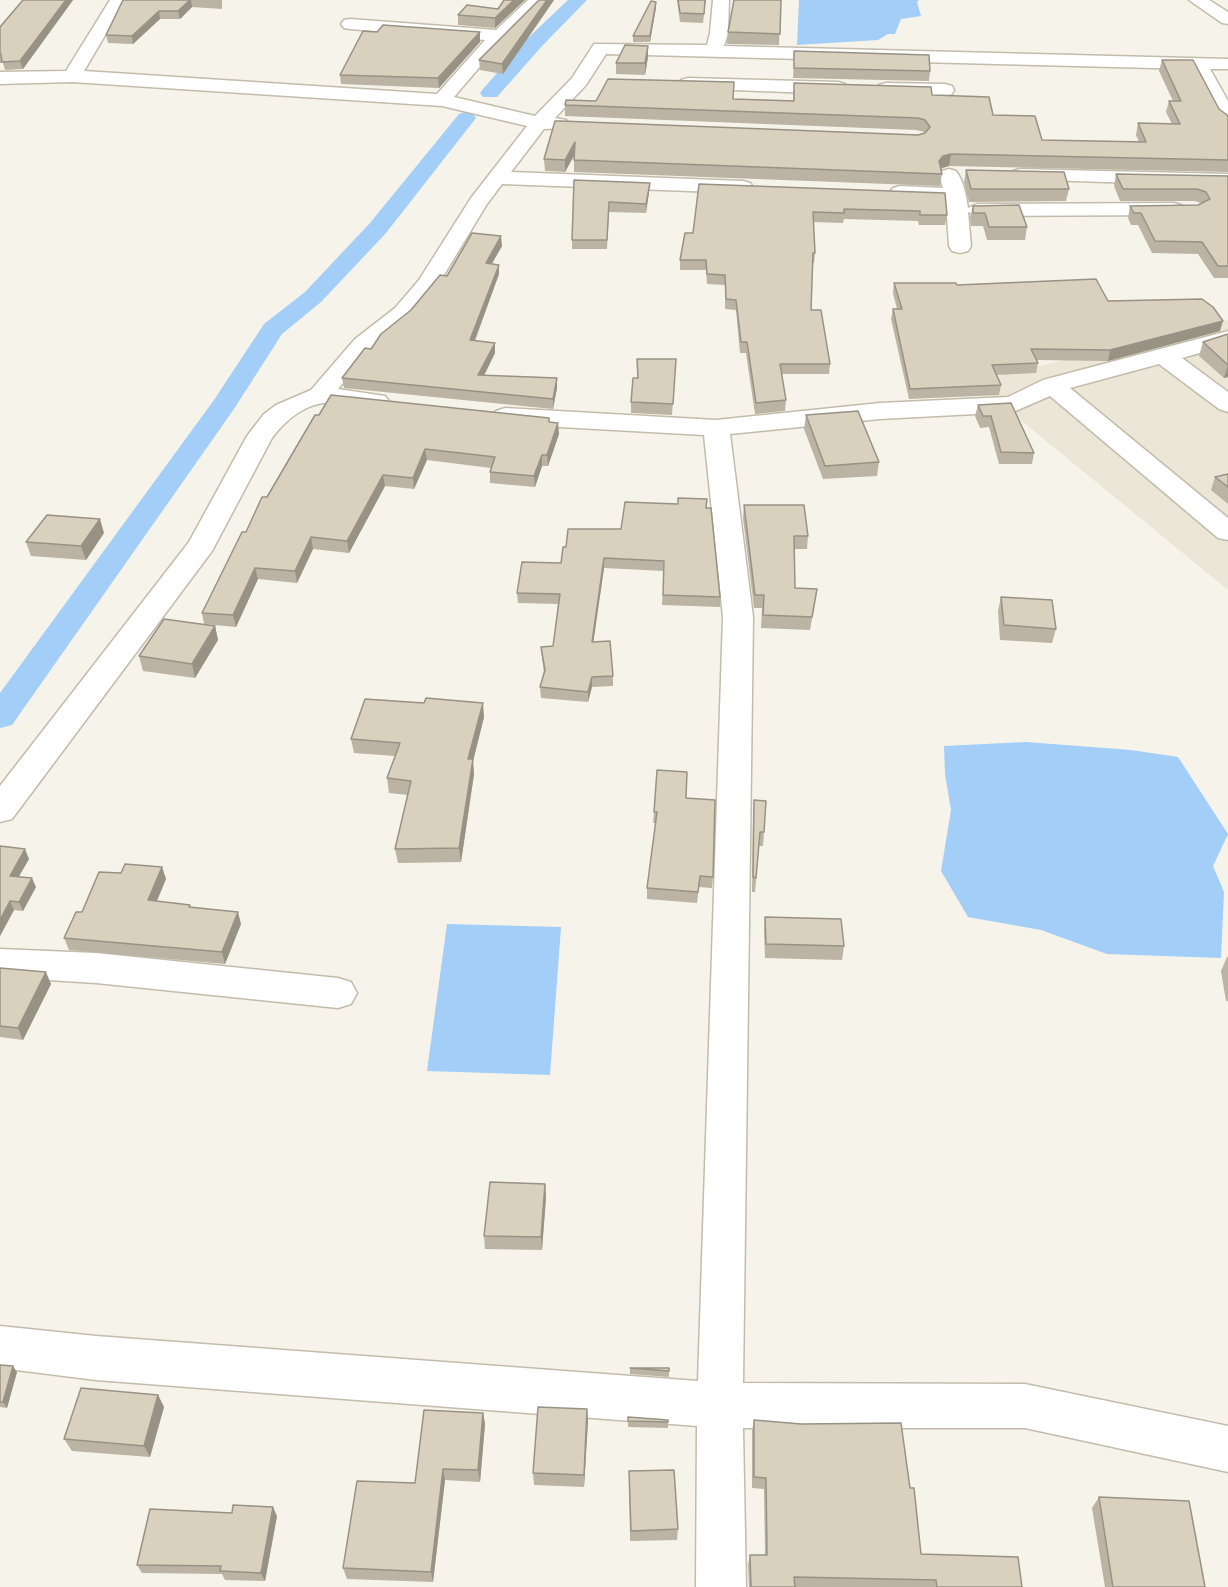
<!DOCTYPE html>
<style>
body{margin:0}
canvas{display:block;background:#f6f3ea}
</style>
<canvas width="1228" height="1587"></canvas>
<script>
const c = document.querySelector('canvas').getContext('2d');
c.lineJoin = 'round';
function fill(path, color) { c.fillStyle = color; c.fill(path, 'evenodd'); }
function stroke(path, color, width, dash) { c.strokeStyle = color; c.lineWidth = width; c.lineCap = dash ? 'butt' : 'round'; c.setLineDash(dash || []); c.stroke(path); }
fill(new Path2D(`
 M1228 320V590L974 382Z`), '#ebe6d7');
fill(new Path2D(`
 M799 0H919L917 2 921 16 901 19 895 34H888L878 40 797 45Z
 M1026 742 1131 750 1178 757 1228 834 1213 866 1224 892 1221 958 1107 954 1041 930 968 917 941 871 951 810 945 774 944 746Z
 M447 924 561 927 550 1075 427 1071Z`), '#a2cef7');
fill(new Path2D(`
 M568 0H587L543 45 497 97H483L480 93 483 89 529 37Z
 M466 112 473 114 476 118 386 233 321 302 282 334 234 409 12 725 0 728V693L214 400 264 324 305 292 370 223 459 114Z`), '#a2cef7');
const street = new Path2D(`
 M110 0H126L84 71 437 94 485 40 350 29 344 28 341 24 344 20 350 19 496 30 528 0H546L489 56 454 97 535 116 572 78 594 44 707 45 710 33 713 0H729L728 33 724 46 1228 59V69H1210L1228 101V125L1221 123 1218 119 1192 69 606 54 586 85 555 118 566 120 569 124 566 128 544 129 511 172 743 181 750 183 753 187 750 191 743 193 502 184 487 204 436 288 411 318 371 349 338 389 385 396 389 401 385 406C364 411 343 400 323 403 302 406 284 422 272 438L212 551 12 819 0 822V786L189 542 247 436 264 414 276 405 311 390 355 339 395 308 419 280 471 198 527 126 442 106 72 82 0 84V72L66 71Z
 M1189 0H1209L1228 12V24L1222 23Z
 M688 78 838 82 845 84 847 88 845 92 838 94 681 88 679 84 681 80Z
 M886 83 945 84 952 86 954 90 952 94 945 96 879 93 877 89 879 85Z
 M949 169 956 171C964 182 966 195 968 208L977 204 1174 203 1181 205 1185 209 1181 213 1174 215 977 216 968 212 971 246 968 251 960 253 952 251 949 246 946 201 900 198 893 196 890 192 893 188 900 186 943 188 939 175 942 171Z
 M1020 169 1228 174V186L1013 179 1010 175 1013 171Z
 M1228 331V345L1182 358 1228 392V412L1219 409 1159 364 1070 388 1228 518V540L1218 538 1050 396 1013 412 880 419 730 434 753 617 743 1383 1025 1384 1228 1426V1472L1025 1428H743L746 1587H696L697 1426 96 1380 0 1368V1326L96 1336 698 1381 723 617 704 435 505 424 496 421 492 416 496 411 505 408 716 420 880 403 1008 397 1043 380Z
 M0 949 96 953 338 978 351 982 357 993 351 1004 338 1008 96 983 0 977Z`);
stroke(street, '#c3bcab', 3);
fill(street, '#fff');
fill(new Path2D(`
 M23 0H73L23 69 5 70 3 63H0V27Z
 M123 0H222V9L192 7 180 19H160L133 44 108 43 106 35Z
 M504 0H525L495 28 458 25V15L498 9Z
 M539 0H554L503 74 480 70 479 60Z
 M677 0H706L703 23 680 22Z
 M781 0 779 45 727 44 728 32Z
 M656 2 650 42H633V36Z
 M480 42 439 88 341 84 340 75Z
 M794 51 930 71 929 81 793 78Z
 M648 57 645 75 616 74V63Z
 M1162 60 1228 117V172L949 166 941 169 942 174 940 186 574 172V155L565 172 545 171 544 159 555 121 918 135 924 133V132L916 130 565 116V105L596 101 733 99 793 101 794 83 932 95 993 115 1042 140 1139 142 1136 135 1138 123 1172 124 1166 112 1169 101H1173L1159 71Z
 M966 170 1069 189 1066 201 969 202 964 182Z
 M1116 174 1228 176V278H1214L1198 254 1152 253 1138 225H1131L1128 218 1130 206 1198 205 1202 203 1194 201H1120L1114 186Z
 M574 180 649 192 646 213 609 212 607 249H572Z
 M699 184 945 193 947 215 945 225H919L918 221 844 219 843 223 813 222 815 253 814 263H812L811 310 830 364 829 374H782L786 400 785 411 755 414 746 353H740L736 310 725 309V285L707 284 706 270H680V260L693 233Z
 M973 206 1027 227 1025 240H987L983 226H971L970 218Z
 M502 246 492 264 499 274 475 341 495 343V353L484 376 557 378V388L553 409 344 388 342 378 447 276Z
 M894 283 957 285 1108 301 1220 331 1108 361 1037 360 1038 363 1036 373 997 375 1001 385 999 395 909 399 891 319 893 309H897L893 293Z
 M1228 334V377L1224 378 1199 356 1203 342Z
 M637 359 675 371 672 415 631 413V402L637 378Z
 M978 405 1034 453 1032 464H999L989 427 980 428 975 416Z
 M315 415 549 422 559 434 548 466H542L535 487 490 483V472L491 468 427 460 414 489 385 486 349 553 313 549 297 583 258 579 236 627 204 624 202 613 246 532Z
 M806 415 879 462 877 476 823 479 804 429Z
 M1228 474V504L1211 490 1215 477Z
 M744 505 808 536 807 549H795V588L815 602 810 630 761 628 762 608H754L743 518Z
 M706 508 720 597V607L662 605 664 571 604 568 593 642 613 676V686L592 687 588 702 541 698 540 687 544 673 542 657 541 647 553 646 558 604 518 603 517 593 561 563 566 547 621 529Z
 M104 533 86 560 31 556 26 542Z
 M1001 597 1056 629 1052 643 1000 640 998 611Z
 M215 626 218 640 195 678 143 671 139 656Z
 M484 717 473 761 474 774 461 862 398 863 395 849 408 795 389 793 387 778 395 756 354 753 351 739Z
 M686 798 713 877 712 888 699 887 697 903 647 899V888L656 823H653L654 812Z
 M754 800 764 832 763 846H759L755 892H752L753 814Z
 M0 846 29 859 19 876 36 887 23 911 14 910 0 936Z
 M162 867 166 879 157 901 190 907 241 924 225 964 69 950 64 938 82 912 121 873Z
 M765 917 844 946 842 960 765 958 764 931Z
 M1227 957H1228V1001H1226L1221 971Z
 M0 968 51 984 23 1040 0 1037Z
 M545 1184 546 1197 542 1250 485 1249 484 1236Z
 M0 1365 17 1372 7 1408 0 1407Z
 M630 1368H669V1377L630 1374Z
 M158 1395 164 1407 150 1457 72 1451 64 1439Z
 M587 1409 588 1421 584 1487 534 1485 533 1473Z
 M483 1413 485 1424 480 1482 445 1480 433 1582 347 1579 343 1568 415 1483Z
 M628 1417 668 1420V1428L628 1427Z
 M754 1420 910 1488 921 1554 1022 1587H749L748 1565 750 1555H765L764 1489 752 1488V1431Z
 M629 1471 678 1529 677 1540 630 1541Z
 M1099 1497 1205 1587H1105L1092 1508Z
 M277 1516 265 1581 225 1580 222 1574 142 1573 137 1565Z`), '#bbb3a3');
fill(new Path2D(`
 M66 0H73L23 69 20 61Z
 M190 0H191L192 7 180 19 178 11Z
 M514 0H525L495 28V18Z
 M547 0H554L503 74 502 64Z
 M656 2V8L650 42V36Z
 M159 11 160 19 133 44 132 36Z
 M480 32V42L439 88 438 78Z
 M648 46V57L645 75V63Z
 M575 142V154L565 172V160Z
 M951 154 949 166 941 168 937 173 939 161 943 156Z
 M650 183 649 192 646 213V204Z
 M501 236 502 246 486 273V263Z
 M499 265V274L471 350 470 340Z
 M1223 321 1220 331 1108 361 1110 350Z
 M495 343V353L479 385 478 375Z
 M1228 365V377L1224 378Z
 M557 378V388L553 409V399Z
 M558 423 559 434 548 466 547 455Z
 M425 449 427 460 414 489 413 478Z
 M542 455V466L535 487 534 476Z
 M383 475 385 486 349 553 347 541Z
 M100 519 104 533 86 560 81 546Z
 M311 537 313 549 297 583 295 571Z
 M604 558V568L592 652V642Z
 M255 568 258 579 236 627 233 615Z
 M215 626 218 640 195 678 192 664Z
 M592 677V687L588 702V692Z
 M483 703 484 717 473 761 474 774 461 862 459 848 468 759Z
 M25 849 29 859 14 885 10 876Z
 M162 867 166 879 152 912 148 900Z
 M32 878 36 887 23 911 19 902Z
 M10 901 14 910 0 936V920Z
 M238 912 241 924 225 964 222 952Z
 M46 972 51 984 23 1040 18 1028Z
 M545 1184 546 1197 542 1250 541 1237Z
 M13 1366 17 1372 7 1408 3 1402Z
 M158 1395 164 1407 150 1457 144 1446Z
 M587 1409 588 1421 584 1487V1475Z
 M483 1413 485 1424 480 1482 478 1470Z
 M443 1469 445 1480 433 1582 431 1572Z
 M273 1507 277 1516 265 1581 261 1573Z`), '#989285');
const building = new Path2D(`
 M23 0H66L20 61 2 62 1 54H0V27Z
 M123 0H190L178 11H159L132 36 106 35Z
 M504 0H514L495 18 458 15 467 5 498 9Z
 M539 0H547L502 64 479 60Z
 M678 0H705L704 14 680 13Z
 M734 0H781L780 34 728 32Z
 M651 1 656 2 650 36H633Z
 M383 25 480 32 438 78 340 75 363 31 377 32Z
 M625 45 648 46 645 63H616Z
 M794 51 929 55 930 71 794 68Z
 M1162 60H1193L1219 109 1227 115 1228 117V160L951 154 943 156 939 161 942 174 574 160 575 142 565 160 544 159 555 121H561L918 135 925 133 930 127 925 120 918 118 565 105 566 100 596 101 608 79 734 82 733 99 794 101V83L931 87 932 95 989 97 993 115 1035 116 1042 140 1146 142 1138 123 1180 124 1169 101H1181Z
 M966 170 1064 172 1069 189H971Z
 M1116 174 1228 176V266H1218L1202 242 1155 241 1141 213H1134L1130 206 1198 205 1210 199 1206 192 1197 189H1123Z
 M574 180 650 183 646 204 609 202 607 240H572Z
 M699 184 945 193 947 215H920V211L844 209V213L813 212 815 253H813L811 310H821L830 364H780L786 400 756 403 747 342H741L736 300 726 299 725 275 707 274 706 260H680L685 233H693Z
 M1019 205 1027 227H989L985 213H973V206Z
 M472 233 501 236 486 263 499 265 470 340 495 343 478 375 557 378 553 399 342 378 365 348 371 349 381 334 411 310 440 275 447 276Z
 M1096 279 1108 301 1202 299 1213 307 1223 321 1110 350 1031 349 1038 363 992 365 1001 385 910 389 893 309H902L894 283H956L957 285Z
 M1228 334V365L1203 342Z
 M637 359H676L673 404 631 402 633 378H638Z
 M331 395 549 418V422L558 423 547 455H542L534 476 490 472 495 457 425 449 413 478 383 475 347 541 311 537 295 571 255 568 233 615 202 613 242 532H246L262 497H267L315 415H319Z
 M1011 403 1034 453 1001 452 991 416H983L978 405Z
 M858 411 879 462 825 466 806 415Z
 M1228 474V487L1215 477Z
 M678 498 707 499 706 508H711L720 597 663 595 664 561 604 558 592 642 610 641 613 676 592 677 588 692 540 687 545 670 541 647 553 646 560 594 517 593 522 562 561 563 563 547H566L568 529H621L625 502 678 504Z
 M744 505H804L808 536H794L795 588 817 589 812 617 763 615 764 595H755Z
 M47 515 100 519 81 546 26 542Z
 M1001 597 1052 600 1056 629 1004 625Z
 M164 619 215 626 192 664 139 656Z
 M426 698 483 703 468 759H473L459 848 395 849 411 781 387 778 400 743 351 739 365 699 424 703Z
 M657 770 687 772 686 798 715 800 713 877 700 876 698 892 647 888 657 812H654Z
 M754 800 766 801 764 832H760L756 878 753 877Z
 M0 846 25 849 10 876 32 878 19 902 10 901 0 920Z
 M125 864 162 867 148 900 190 905 189 907 238 912 222 952 64 938 76 912H82L99 872 121 873Z
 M765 917 841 919 844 946 766 944Z
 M0 968 46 972 18 1028 0 1026Z
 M490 1182 545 1184 541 1237 484 1236Z
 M0 1365 13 1366 3 1402H0Z
 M630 1368H669V1371Z
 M81 1388 158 1395 144 1446 64 1439Z
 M538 1407 587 1409 584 1475 533 1473Z
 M424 1410 483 1413 478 1470 443 1469 431 1572 343 1568 357 1481 415 1483Z
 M628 1417 668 1420V1422L628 1421Z
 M754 1420 801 1424 901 1423 910 1488H914L921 1554 1018 1557 1022 1587H937L936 1580 794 1577 795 1587H751L750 1555H767L766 1478 754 1477Z
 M674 1470 678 1529 631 1531 629 1471Z
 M1099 1497 1189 1501 1205 1587H1113Z
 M233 1505 273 1507 261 1573 220 1571 221 1566 137 1565 150 1509 232 1513Z`);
fill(building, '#d9d0be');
stroke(building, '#989285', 1.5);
</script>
